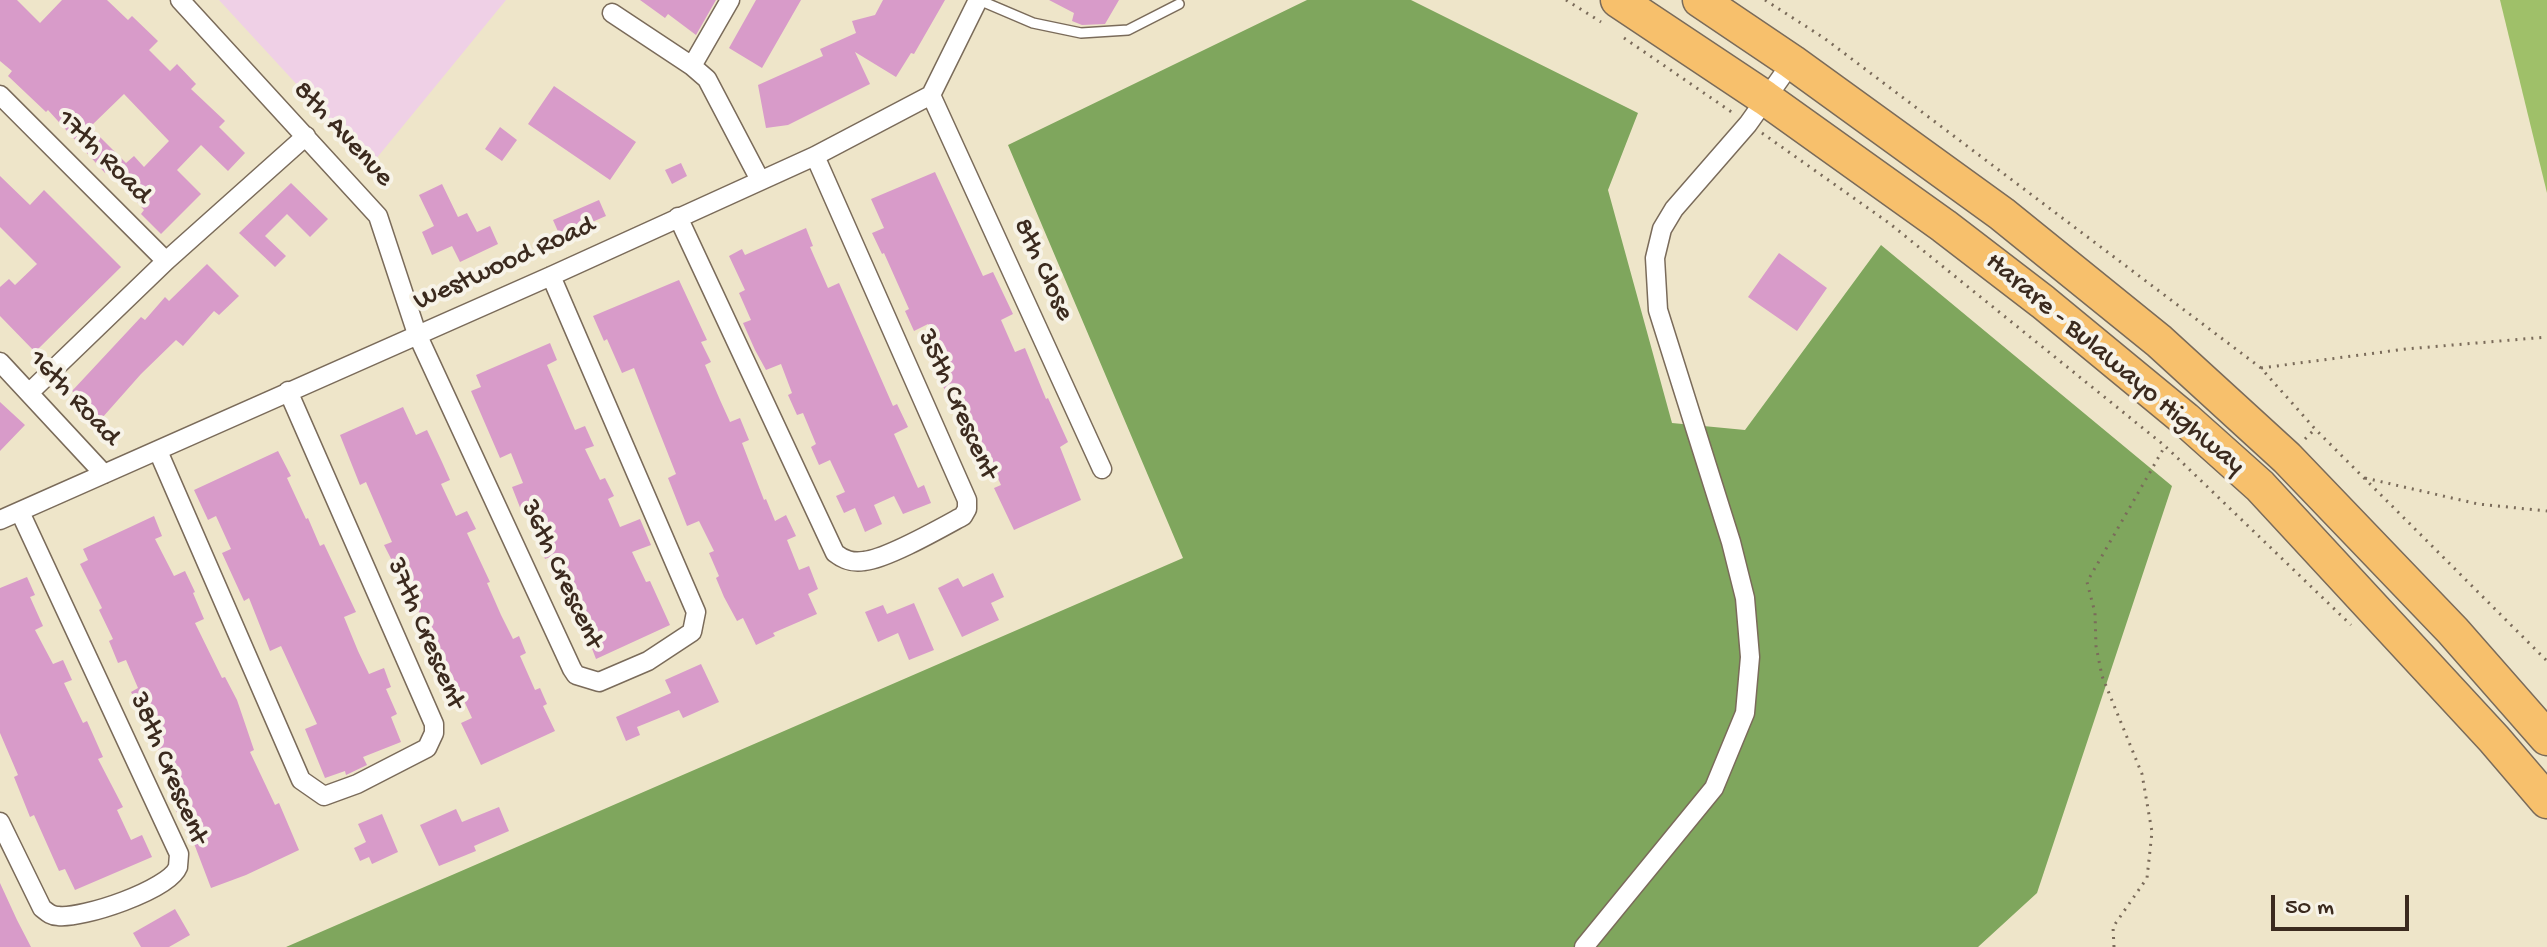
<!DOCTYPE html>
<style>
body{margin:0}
#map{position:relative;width:2547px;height:947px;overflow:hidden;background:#eee5c9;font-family:"Gochi Hand",sans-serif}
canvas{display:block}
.scale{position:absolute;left:2271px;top:895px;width:138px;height:36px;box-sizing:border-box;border:4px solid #3b2a1e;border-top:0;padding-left:10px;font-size:24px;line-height:28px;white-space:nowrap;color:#3b2a1e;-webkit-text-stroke:6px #f7f3e8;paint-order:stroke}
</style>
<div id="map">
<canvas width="2547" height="947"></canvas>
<div class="scale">50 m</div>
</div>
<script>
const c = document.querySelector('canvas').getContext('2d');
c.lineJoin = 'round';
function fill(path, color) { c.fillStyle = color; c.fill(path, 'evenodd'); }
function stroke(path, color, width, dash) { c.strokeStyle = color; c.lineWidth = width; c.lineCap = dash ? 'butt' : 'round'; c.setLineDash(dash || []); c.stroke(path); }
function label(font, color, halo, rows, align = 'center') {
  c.font = font + ' "Gochi Hand",sans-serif'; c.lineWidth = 8; c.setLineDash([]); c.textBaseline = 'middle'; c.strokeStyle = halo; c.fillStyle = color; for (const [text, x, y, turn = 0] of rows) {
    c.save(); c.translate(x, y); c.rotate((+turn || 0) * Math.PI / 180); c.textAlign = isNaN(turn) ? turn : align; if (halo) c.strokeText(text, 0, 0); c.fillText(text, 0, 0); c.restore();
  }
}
fill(new Path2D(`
 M219 0H506L371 165Z`), '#efd0e6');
fill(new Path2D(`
 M2500 0H2547V193Z`), '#9fc069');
fill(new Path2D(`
 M1307 0H1411L1638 113 1608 190 1672 423 1745 430 1881 245 2172 486 2037 893 1978 947H286L1183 558 1008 145Z`), '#7fa65d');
fill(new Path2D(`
 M0 0H17L40 23 62 0H107L128 20 132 16 158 41 149 50 170 71 177 64 196 84 191 89 225 121 219 127 245 153 228 171 201 145 177 170 201 194 161 234 141 214 144 210 108 169 105 173 48 110 46 112 8 76 12 71 0 61ZM124 94 169 141 144 167 134 156 126 163 90 127Z
 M640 0H716L696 35 668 14 665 18Z
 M756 0H801L762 68 729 48Z
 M883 0H945L914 54 911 53 896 77 855 52 870 84 788 125 766 128 758 85 823 56 820 49 856 33 852 21 875 15Z
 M1049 0H1119L1105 24 1082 25 1072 21 1074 13Z
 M554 86 636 142 610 180 528 124Z
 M500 127 517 140 502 161 485 149Z
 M681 163 687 176 672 184 665 170Z
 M935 172 983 276 993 272 1013 314 1001 320 1015 352 1025 348 1046 399 1048 398 1068 442 1060 447 1081 500 1014 530 994 488 1001 485 974 426 967 429 955 403 951 405 943 386 933 358 941 355 928 324 914 331 905 311 909 309 884 253 882 254 872 233 884 228 871 199Z
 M0 176 30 205 44 190 121 267 35 352 0 316V287L9 279 15 285 37 264 0 227Z
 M291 183 328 219 310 237 287 214 265 236 286 256 275 267 239 233Z
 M442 184 458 217 467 213 477 232 490 226 498 244 460 262 452 246 432 255 422 232 434 226 419 195Z
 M599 200 606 216 560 236 553 220Z
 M806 228 813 246 810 247 828 288 839 283 893 406 897 404 908 427 894 434 918 488 924 485 931 503 903 514 894 496 874 505 882 524 865 532 855 508 844 513 836 496 845 492 830 460 819 465 811 447 816 444 803 413 797 415 788 395 792 393 781 364 766 370 755 350 743 323 751 320 739 293 745 290 729 256 742 249 745 255Z
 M1779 253 1827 288 1797 331 1748 297Z
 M207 264 239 296 219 315 214 311 183 346 176 340 141 374 102 418 72 391 141 317 145 320 165 297 169 301Z
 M679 280 707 340 701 342 711 362 705 365 720 400 730 422 740 418 749 440 742 443 764 500 766 499 775 521 786 515 796 536 787 540 799 570 809 566 818 589 808 594 817 614 773 633 775 636 756 645 743 618 737 621 724 597 716 578 719 576 709 553 714 551 699 521 687 526 668 478 676 474 634 368 622 373 607 339 604 341 593 316Z
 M550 343 557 360 547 365 575 430 585 426 594 446 585 449 600 480 605 478 614 496 608 499 620 527 640 519 651 545 632 552 646 582 650 581 670 625 596 659 575 604 568 607 558 585 562 583 550 557 545 559 524 509 521 510 512 487 523 483 511 453 500 458 471 391 481 387 476 375Z
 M0 402 25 425 0 451Z
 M403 407 416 435 427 430 442 462 450 480 441 484 456 516 467 511 476 529 467 533 490 582 487 583 501 615 513 639 519 636 526 653 520 656 535 690 540 688 547 704 543 706 555 731 481 765 461 723 472 718 445 660 441 662 410 591 408 592 384 545 392 542 366 482 360 485 340 435Z
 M278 451 291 476 287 478 306 519 308 518 320 546 324 544 356 612 344 617 358 651 369 674 384 668 391 687 386 689 397 714 391 717 401 742 363 757 367 765 346 775 345 771 325 778 305 729 317 724 281 646 270 651 249 598 244 601 222 553 231 549 216 516 208 520 194 490Z
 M154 516 162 536 155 539 174 576 185 571 195 592 193 593 204 619 195 623 222 678 225 677 237 700 254 750 250 752 275 805 279 803 299 850 246 875 211 888 190 833 187 834 170 798 178 794 156 745 158 744 131 692 138 688 126 660 118 663 109 641 113 639 99 610 102 608 80 564 88 560 83 549Z
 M993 573 1004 597 991 603 999 620 962 637 938 588 958 578 963 587Z
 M27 577 35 595 30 597 43 626 35 630 53 664 63 660 72 680 64 683 83 723 87 721 103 757 98 759 123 807 117 810 131 840 142 835 152 857 75 890 65 869 59 871 34 815 30 817 14 777 18 775 0 733V588Z
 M914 603 934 650 909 660 898 633 878 642 865 612 883 605 887 614Z
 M701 664 719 702 683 718 679 710 637 727 640 735 626 741 616 717 671 693 665 680Z
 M499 807 509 831 474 846 476 851 439 866 420 825 456 809 462 822Z
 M382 814 398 852 372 864 369 857 360 861 354 848 366 842 358 824Z
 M0 883 17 920 31 947H0Z
 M175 909 190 935 169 947H141L133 933Z`), '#d89bc9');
const lane = new Path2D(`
 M979 0 1033 23 1081 33 1128 30 1179 4`);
const street = new Path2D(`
 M180 0 378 216 417 334 572 669 576 675 599 682 648 661 692 632 696 612 551 276
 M612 13 692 66 707 79 760 180
 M692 66 730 0
 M0 95 166 261
 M931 95 1102 469
 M678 217 835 553C844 560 852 563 864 561 887 559 941 528 963 516L967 509V500L815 156
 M0 362 104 474
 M30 392 166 261 306 136
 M158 451 301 780 324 796 357 784 427 748 434 733V724L288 391
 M0 520 551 276 815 156 931 95 978 0
 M0 822 42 908C47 912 51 916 58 916 82 919 169 890 178 867 178 866 179 855 179 854L20 512
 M1584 947 1714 788 1745 713 1750 657 1745 598 1731 542 1658 310 1655 258 1662 229 1674 209 1748 124 1792 62`);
const highway = new Path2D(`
 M1618 0 1765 98 1944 226 2043 302 2185 419 2260 486 2494 739 2547 801
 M1700 0 1792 62 2002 214 2159 341 2287 458 2453 631 2547 738`);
stroke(lane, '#7a6b5a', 12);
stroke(street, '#7a6b5a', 21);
stroke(highway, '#7a6b5a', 37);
stroke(new Path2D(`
 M1566 0 1601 22
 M1765 0 1824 38 2261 368 2315 429 2547 661
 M1624 38 1733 113
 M1762 133 1889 223 2165 446 2351 625
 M2261 368 2406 349 2547 337
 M2305 439 2315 429
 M2365 478 2478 504 2547 511
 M2114 947 2113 927 2147 878 2152 832 2142 774 2102 676 2096 646 2095 613 2087 582 2165 446`), '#7a6b5a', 3, [2, 6]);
stroke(lane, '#fff', 9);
stroke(street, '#fff', 18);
stroke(highway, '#f7c06c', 34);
label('28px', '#3b2a1e', '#f7f3e8', [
 ["8th Avenue",342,135,47],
 ["17th Road",103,158,45],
 ["Westwood Road",505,265,-24],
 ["8th Close",1042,270,65],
 ["Harare - Bulawayo Highway",2114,365,40],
 ["16th Road",73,399,47],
 ["35th Crescent",956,405,66],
 ["36th Crescent",560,575,65],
 ["37th Crescent",424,634,67],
 ["38th Crescent",167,769,67]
]);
</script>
